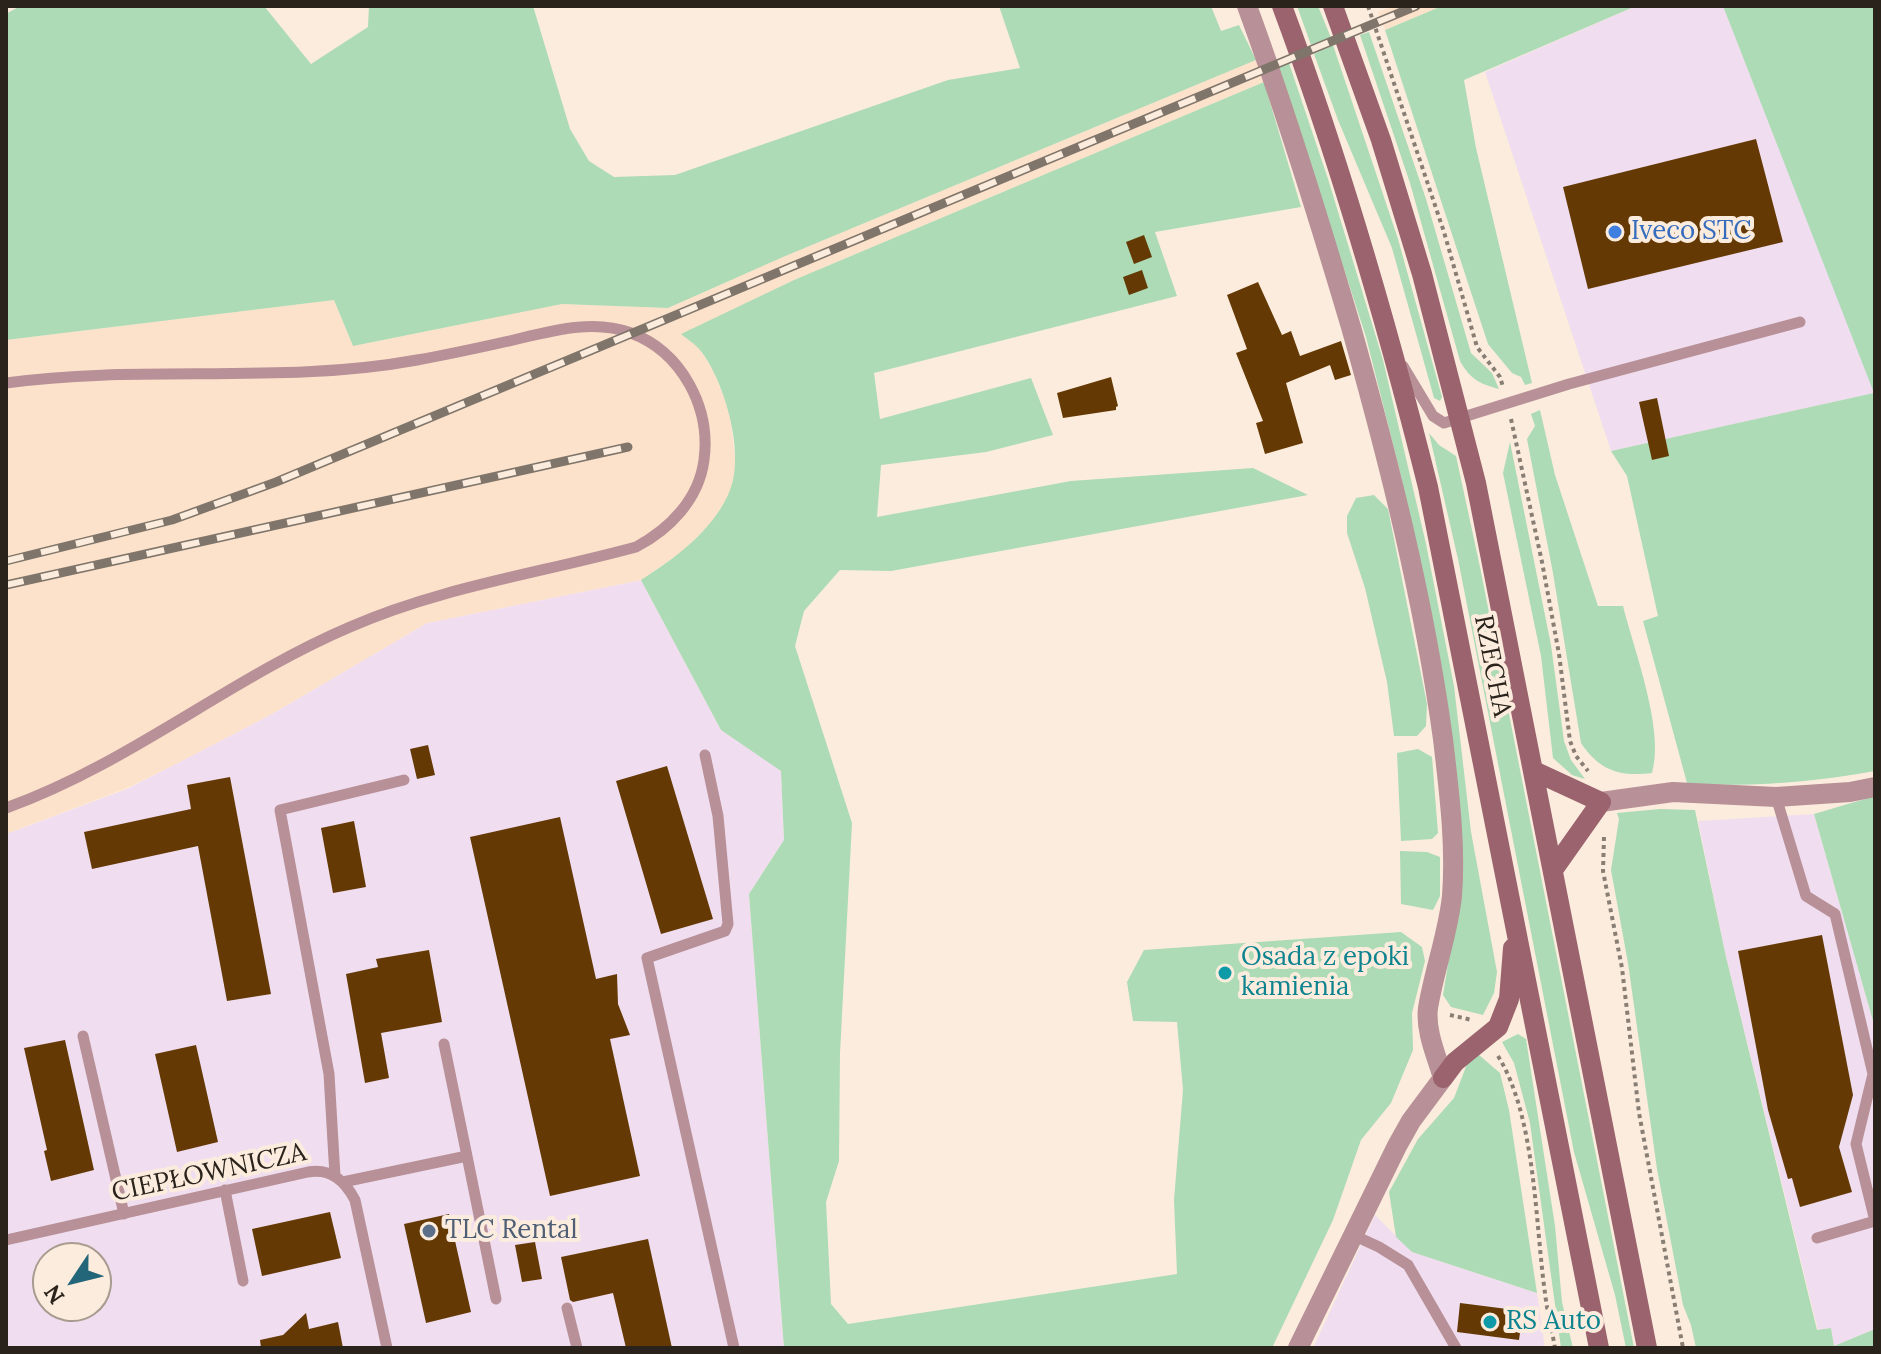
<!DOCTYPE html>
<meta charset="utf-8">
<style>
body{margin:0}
#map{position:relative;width:1881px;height:1354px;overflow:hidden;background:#fcecdd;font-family:Lora,serif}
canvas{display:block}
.frame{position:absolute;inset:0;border:8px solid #2a231c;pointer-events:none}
.north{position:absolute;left:32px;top:1242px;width:80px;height:80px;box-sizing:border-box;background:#fcecdd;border:2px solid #a89c90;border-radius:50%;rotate:235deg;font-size:22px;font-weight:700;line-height:32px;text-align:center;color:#2a231c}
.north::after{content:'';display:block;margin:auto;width:28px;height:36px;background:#236579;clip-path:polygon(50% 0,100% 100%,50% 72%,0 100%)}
</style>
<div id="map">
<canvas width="1881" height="1354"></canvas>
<div class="frame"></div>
<div class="north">N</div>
</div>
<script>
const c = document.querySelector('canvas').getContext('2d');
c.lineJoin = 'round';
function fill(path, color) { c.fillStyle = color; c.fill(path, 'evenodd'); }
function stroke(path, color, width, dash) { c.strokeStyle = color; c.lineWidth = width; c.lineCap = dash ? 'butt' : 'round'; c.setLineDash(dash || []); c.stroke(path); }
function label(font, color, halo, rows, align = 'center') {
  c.font = font + ' Lora,serif'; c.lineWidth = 8; c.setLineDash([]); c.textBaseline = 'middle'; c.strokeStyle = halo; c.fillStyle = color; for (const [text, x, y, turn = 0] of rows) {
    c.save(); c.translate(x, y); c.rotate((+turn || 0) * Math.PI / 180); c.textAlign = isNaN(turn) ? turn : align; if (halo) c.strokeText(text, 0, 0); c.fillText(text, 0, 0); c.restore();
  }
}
fill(new Path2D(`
 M1636 6H1723L1875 393 1611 451 1485 72Z
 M641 580 721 730 781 770 784 840 749 894 784 1348H6V834L127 789 270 715 427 623ZM48 1258H96V1306H48Z
 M1814 814 1875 1028V1329L1834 1346 1831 1328 1818 1330 1726 957 1698 821Z
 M1375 1215 1412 1252 1537 1293 1545 1348H1313Z`), '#f0def0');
fill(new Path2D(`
 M1393 6H1442L1385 30 1378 12Z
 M1256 60 1264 82 794 280 682 334 699 348 714 372 729 411 736 464 730 494 709 525 684 550 641 580 427 623 270 715 178 763 127 788 6 834V340L334 300 353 346 562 304 668 308 783 257Z`), '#fde2cb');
fill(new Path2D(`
 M20 6H264L311 64 368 27 369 6H533L570 129 589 161 614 177 675 175 948 80 1020 68 999 6H1211L1221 31 1239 25 1256 60 783 257 668 308 562 304 353 346 334 300 6 340V14Z
 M1297 6H1318L1331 38 1311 45Z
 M1442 6H1636L1464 80 1476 148 1532 383 1525 385 1521 377 1512 373 1488 344 1385 30Z
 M1723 6H1875V771C1813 782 1750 788 1687 783L1643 621 1658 616 1627 476 1611 451 1874 393Z
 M1369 32 1426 199 1471 353 1492 373 1499 389C1480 384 1470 379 1460 361L1410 183 1360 35Z
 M1333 45 1398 239 1442 397 1440 401 1434 398 1392 248 1338 120 1314 54Z
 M1289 63 1329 182 1383 360 1426 544 1454 686 1471 832 1497 972 1494 993 1483 1015 1451 1007 1443 995 1463 870 1402 480 1366 337 1279 68Z
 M1264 82 1301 207 1155 232 1177 296 874 373 880 419 1031 378 1053 435 986 452 881 465 877 517 1071 481 1253 468 1308 495 891 571 840 570 804 611 795 646 852 823 840 1053 839 1161 826 1202 831 1304 848 1324 1177 1274 1174 1200 1183 1090 1177 1022 1133 1021 1127 982 1144 950 1401 932 1422 947 1425 961 1412 1013 1413 1050 1391 1103 1361 1140 1333 1220 1272 1348H784L749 894 784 840 781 771 721 730 641 580C675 558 710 533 728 495 747 458 725 381 700 350 695 344 687 339 681 334L794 280Z
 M1540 410 1555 475 1598 606H1623C1634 650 1665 730 1652 773 1620 777 1600 771 1581 743L1553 573 1527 439 1535 426 1531 414Z
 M1429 433 1439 445 1456 456 1480 567 1634 1348H1626L1615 1295 1574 1152 1458 559Z
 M1510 442 1551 645 1564 741 1571 760 1585 779 1572 775 1553 758 1541 656 1503 473Z
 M1374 495 1388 509 1427 704 1426 726 1417 736H1394L1387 682 1365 588 1347 533V516L1356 498Z
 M1418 749 1432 757 1438 833 1432 839 1401 841 1397 753Z
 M1875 796V1028L1814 814Z
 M1660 809 1695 810 1726 957 1817 1330 1831 1328 1834 1346 1875 1329V1348H1696L1691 1325 1683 1305 1657 1169 1628 963 1611 870 1619 819 1617 813Z
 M1400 851 1427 852 1440 857V896L1433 910 1401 904Z
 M1518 1034 1526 1039 1555 1226 1562 1302 1573 1348H1561L1530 1123 1514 1063 1502 1042Z
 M1479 1055 1500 1073 1509 1110 1537 1293 1412 1252 1396 1237 1389 1192 1418 1139 1454 1098 1467 1064Z`), '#acdbb5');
fill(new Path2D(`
 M1756 139 1783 242 1588 289 1563 187Z
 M1144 235 1152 257 1134 264 1126 242Z
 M1142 270 1148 288 1129 295 1123 277Z
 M1258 282 1282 335 1291 331 1300 356 1341 341 1351 375 1335 380 1330 365 1286 383 1303 443 1265 454 1256 423 1263 421 1236 353 1247 349 1227 295Z
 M1111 377 1118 406 1116 407V410L1063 418 1057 393Z
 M1657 398 1669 456 1652 460 1639 402Z
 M428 745 435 775 417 779 410 749Z
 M667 766 713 919 661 934 616 781Z
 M230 777 271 994 227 1001 198 846 92 869 84 832 191 809 187 785Z
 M560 817 596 979 617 974 618 1004 630 1035 610 1039 640 1176 550 1196 470 837Z
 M354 821 366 887 333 893 321 828Z
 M1822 935 1853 1095 1839 1147 1852 1192 1800 1207 1792 1178 1788 1179 1768 1110 1738 951Z
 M429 950 442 1022 381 1033 389 1078 365 1083 346 974 378 967 376 959Z
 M65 1040 94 1170 51 1181 44 1151 47 1150 24 1048Z
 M196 1045 218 1142 177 1152 155 1054Z
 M330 1212 341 1258 262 1276 252 1229Z
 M449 1214 471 1312 426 1323 404 1224Z
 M648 1239 672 1348H626L613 1293 573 1302 570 1300 561 1257Z
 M535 1242 542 1279 522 1282 515 1245Z
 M1460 1303 1523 1311 1519 1340 1457 1332Z
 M306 1313 309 1329 338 1322 343 1348H261L260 1340 283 1335Z`), '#643904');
stroke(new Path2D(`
 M1368 6 1444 232 1477 347 1500 377 1503 387
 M1511 419 1542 562 1559 654 1570 741 1576 756 1588 771
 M1604 837 1603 871 1622 968 1639 1113 1683 1348
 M1450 1015 1472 1020
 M1498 1056C1536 1117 1535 1223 1545 1293 1547 1311 1552 1330 1555 1348`), '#897e74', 4, [4, 4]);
stroke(new Path2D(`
 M1403 366 1433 416 1444 423 1569 384 1800 322
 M6 383C143 364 281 385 417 360 445 355 473 349 500 343 542 334 589 317 631 333 682 352 711 408 704 460 699 499 670 529 636 547 541 573 441 587 350 627 230 678 129 764 6 808
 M705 755 718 816 728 924 725 931 647 958 734 1348
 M1776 797 1806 896 1835 914 1873 1074 1856 1144 1875 1221
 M83 1036 124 1214
 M467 1156 496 1299
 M335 1176 329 1074 280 810 404 780
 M343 1182 467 1156 444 1044
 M225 1190 243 1281
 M1353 1235 1379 1247 1408 1265 1456 1348
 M1817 1238 1875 1221
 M6 1240 308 1172C331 1168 345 1181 355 1200L387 1348
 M567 1308 577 1348`), '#b89097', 11);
stroke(new Path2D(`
 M1247 6C1286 112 1319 219 1351 327 1389 462 1424 600 1443 739 1449 791 1456 844 1452 896 1448 934 1434 971 1428 1008 1425 1031 1437 1057 1443 1078L1411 1121 1397 1146 1298 1348
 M1601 802 1673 792 1776 797 1850 792 1875 787`), '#b89097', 20);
stroke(new Path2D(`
 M1282 6C1341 164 1387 324 1428 487L1599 1348
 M1333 6 1381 140 1422 274 1476 483 1647 1348
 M1534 771 1601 802 1553 870
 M1443 1078 1455 1062 1498 1027 1509 999 1513 948`), '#9a636d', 20);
const rail = new Path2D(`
 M6 561 172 520 276 482 1416 6
 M6 585 628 447`);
stroke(rail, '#7f756a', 9);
stroke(rail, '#fcecdd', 6, [18]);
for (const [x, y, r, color] of [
 [1615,232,8,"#3f7fe0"],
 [1225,973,8,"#0f9aa8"],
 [429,1231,8,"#5c6f8a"],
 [1490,1322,8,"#0f9aa8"]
]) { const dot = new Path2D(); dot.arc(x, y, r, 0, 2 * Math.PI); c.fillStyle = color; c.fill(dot); stroke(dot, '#fcecdd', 3); }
label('26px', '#366cbe', '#fcecdd', [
 ["Iveco STC",1631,232]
], 'left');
label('26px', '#2a231c', '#fcecdd', [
 ["RZECHA",1492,666,79],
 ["CIEPŁOWNICZA",209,1173,-12]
]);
label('26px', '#0d838f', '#fcecdd', [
 ["Osada z epoki",1241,958],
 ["kamienia",1241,988],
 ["RS Auto",1506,1322]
], 'left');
label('26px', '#4e5e75', '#fcecdd', [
 ["TLC Rental",445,1231]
], 'left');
</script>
